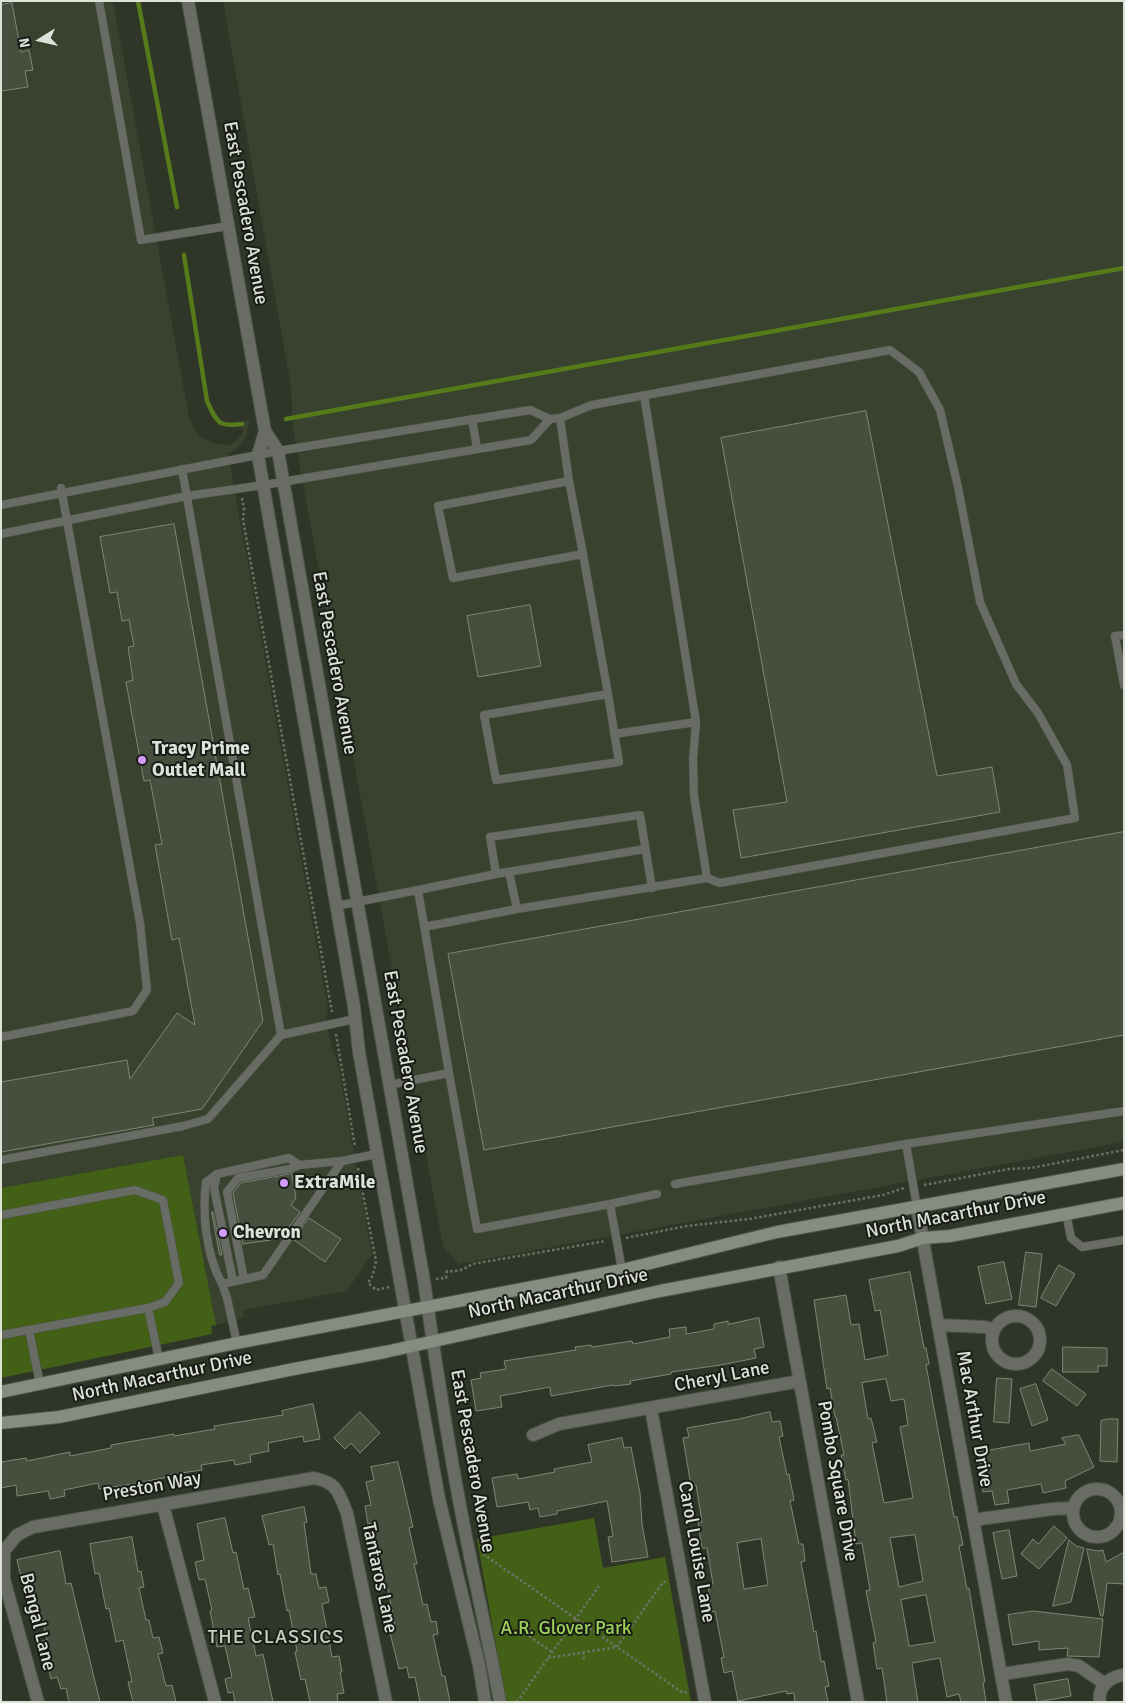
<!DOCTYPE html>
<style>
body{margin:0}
#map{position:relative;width:1125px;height:1703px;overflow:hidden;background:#2f3627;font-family:Signika,sans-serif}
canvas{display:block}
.frame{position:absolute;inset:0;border:2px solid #dde2d9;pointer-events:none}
.north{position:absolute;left:15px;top:15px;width:50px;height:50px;-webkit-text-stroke:4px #191c16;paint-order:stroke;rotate:260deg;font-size:14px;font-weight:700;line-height:20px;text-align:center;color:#dde2d9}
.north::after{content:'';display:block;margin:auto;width:18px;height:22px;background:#dde2d9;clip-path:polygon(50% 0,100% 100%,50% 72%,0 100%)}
</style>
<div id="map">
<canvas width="1125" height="1703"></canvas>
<div class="frame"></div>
<div class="north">N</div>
</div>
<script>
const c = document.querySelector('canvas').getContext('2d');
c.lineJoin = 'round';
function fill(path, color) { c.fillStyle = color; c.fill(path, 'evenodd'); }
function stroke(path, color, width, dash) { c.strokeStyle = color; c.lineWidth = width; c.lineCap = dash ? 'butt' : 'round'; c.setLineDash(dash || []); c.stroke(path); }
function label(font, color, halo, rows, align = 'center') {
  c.font = font + ' Signika,sans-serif'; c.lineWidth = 4; c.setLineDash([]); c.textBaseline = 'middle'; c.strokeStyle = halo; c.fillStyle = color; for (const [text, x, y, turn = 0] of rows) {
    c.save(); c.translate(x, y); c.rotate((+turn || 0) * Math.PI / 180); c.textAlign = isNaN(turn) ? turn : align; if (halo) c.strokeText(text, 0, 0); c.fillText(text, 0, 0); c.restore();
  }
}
fill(new Path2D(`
 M1 1H113L189 417 197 433 203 438 216 444 230 445 235 442 243 433 242 421 249 420 247 434 243 441 238 447 228 454 328 1008 326 1019 331 1045 338 1064 372 1254 347 1291 243 1310 244 1318 216 1325 183 1155 1 1188Z
 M223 1H1124V1142L459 1264 443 1247 293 429 291 387Z`), '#38422e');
fill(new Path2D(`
 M183 1155 216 1325 211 1326 212 1334 1 1378V1188Z
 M594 1518 603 1568 665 1557 691 1702H506L477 1539Z`), '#436116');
stroke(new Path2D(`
 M138 1 177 207
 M184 255 207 401C217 422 217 427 242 424
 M286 419 1124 268`), '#567b1a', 4.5);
const building = new Path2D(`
 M12 3 21 52 29 50 33 70 25 71 28 87 1 91V5Z
 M866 411 937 776 992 767 1000 812 741 858 733 810 787 802 721 438Z
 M174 524 263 1021 202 1109 152 1118 154 1125 1 1152V1082L127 1060 130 1079 177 1013 195 1025 179 938 172 940 155 845 162 844 150 780 144 781 126 682 133 680 128 647 134 646 129 620 122 621 117 592 110 593 100 537Z
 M530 605 541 666 478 677 467 616Z
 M1124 832V1035L484 1150 448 954Z
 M292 1174 296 1198 291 1205 300 1212 284 1234 278 1230 271 1240 243 1244 233 1193 241 1183Z
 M212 1212H213L222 1255H220Z
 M309 1218 341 1239 325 1262 294 1240Z
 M1026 1252 1042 1254 1036 1307 1019 1305Z
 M1004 1262 1012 1299 986 1304 978 1267Z
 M1059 1265 1075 1274 1056 1306 1041 1298Z
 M910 1272 924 1348H926L929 1364 926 1365 954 1517H957L963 1545 959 1546 967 1589 969 1588 974 1618 985 1682H983L986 1702H961L959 1694 947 1697 940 1658 912 1663 918 1702H887L882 1668 877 1669 873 1643 876 1642 866 1591 870 1590 862 1543 856 1544 848 1479 846 1480 841 1455H844L836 1417H835L830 1388 827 1389 814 1300 846 1295 851 1325 859 1324 865 1360 888 1355 880 1310 875 1311 869 1280ZM886 1379 891 1401 904 1399 908 1425 900 1427 913 1498 884 1503 872 1443 877 1442 871 1418 868 1419 862 1383ZM915 1535 923 1581 899 1587 890 1538ZM926 1595 935 1642 909 1646 901 1600Z
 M759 1318 764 1347 754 1349 756 1358 721 1365 671 1372V1374L630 1381 631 1384 614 1386 613 1385 551 1396 550 1387 500 1396 502 1407 476 1411 471 1380 481 1378 480 1373 506 1369 504 1361 576 1350 575 1347 591 1345 592 1347 632 1341 633 1344 670 1337 669 1329 686 1327V1334L714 1329V1324L728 1321V1324Z
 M1063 1347 1107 1348V1366H1098V1372H1063Z
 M1052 1369 1086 1394 1077 1406 1043 1381Z
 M997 1378 1012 1379 1009 1423 994 1422Z
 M1036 1384 1048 1420 1032 1426 1020 1389Z
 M313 1404 320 1439 304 1442 303 1436 268 1443 269 1451 250 1455 251 1462 235 1465 234 1460 201 1465 202 1470 167 1475 168 1477 132 1484 99 1489 98 1483 64 1490 65 1496 50 1499 48 1491 17 1496 16 1485 1 1488V1462L26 1458 27 1461 70 1452V1456L111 1448V1445L174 1434V1436L215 1429 214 1426 283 1415 282 1411Z
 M360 1412 380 1433 360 1453 351 1443 345 1449 334 1438Z
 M770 1412 772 1422 780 1421 783 1436 779 1437 787 1475 789 1474 794 1500 790 1501 799 1544H803L805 1561 801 1562 814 1632 816 1631 821 1662 824 1661 829 1686 825 1687 828 1702H795L794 1693 787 1694 786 1691 738 1701 732 1671 724 1673 721 1658 724 1657 715 1611 712 1612 708 1585 713 1584 707 1548H702L698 1522H702L696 1485 691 1486 683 1438 689 1437 687 1428 739 1419ZM761 1539 768 1585 744 1589 737 1543Z
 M1107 1419H1118L1117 1462 1100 1461 1101 1421Z
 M1079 1435 1094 1467 1065 1481 1066 1488 1043 1493 1041 1484 1007 1490 1009 1503 995 1505 992 1491 983 1492 980 1479 983 1478 978 1452 1029 1443 1030 1451 1066 1444 1062 1438Z
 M622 1438 624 1448 631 1447 640 1493 642 1524 648 1557 612 1562 608 1537 613 1536 607 1501 557 1511V1514L540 1517 538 1508 530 1510 528 1502 497 1507 492 1478 517 1474 518 1479 555 1472 554 1469 592 1462 588 1445Z
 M398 1462 413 1527 409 1528 417 1564H414L423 1605 427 1604 431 1622 436 1621 438 1634 433 1635 442 1676H445L450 1702H420L415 1677 409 1678 407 1667 399 1669 389 1629 395 1627 388 1589 381 1591 376 1572H375L372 1557 378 1556 371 1523 368 1524 365 1506 371 1505 366 1482 374 1480 371 1467Z
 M304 1507 307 1522 304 1523 311 1574H316L319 1588 326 1587 329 1602 322 1604 332 1657 339 1656 342 1672H340L344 1693 337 1694 338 1702H310L305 1679 301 1680 295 1652 297 1651 289 1610 287 1611 280 1574 278 1575 273 1544 269 1545 262 1516Z
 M225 1518 233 1553 236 1552 244 1589 248 1588 255 1617 248 1618 256 1656 263 1654 273 1702H235L233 1692 228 1693 225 1679 232 1677 225 1646 217 1647 210 1611 212 1610 205 1579 199 1580 195 1562 204 1560 197 1524Z
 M1054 1526 1067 1538 1039 1569 1021 1554 1033 1539 1038 1544Z
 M1009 1530 1017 1576 1002 1579 993 1533Z
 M132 1537 138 1572 141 1571 144 1587 139 1588 146 1620H149L153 1638 159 1637 163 1653 158 1654 166 1686 172 1685 176 1702H133L128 1682H132L123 1640 116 1642 109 1608 106 1609 99 1573 95 1574 90 1544Z
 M1069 1540 1076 1546 1084 1548 1071 1602 1053 1606Z
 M1087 1549 1098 1551 1103 1550 1106 1562 1124 1552V1584L1107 1583 1103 1616H1101Z
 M60 1551 66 1584 71 1583 100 1702H69L66 1688 61 1689 57 1677 51 1679 42 1641 47 1640 40 1610 33 1611 26 1577H21L17 1560Z
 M1033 1611 1103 1619 1099 1657 1067 1656 1068 1648 1039 1650V1641L1013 1645 1008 1615Z
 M1068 1679 1071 1696 1037 1702 1034 1685Z`);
fill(building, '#464e3e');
stroke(building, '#7e8776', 1);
const service = new Path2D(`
 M99 1 141 240 228 226
 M644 395 696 722 693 759 694 796 707 878
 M560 418 569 481 438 506 453 578 583 554 608 694 484 715 496 780 619 762 608 694
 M472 419 477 448
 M182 469 281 1035
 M569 481 583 554
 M1 505 278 451 530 410 550 419 560 418 592 405 890 350 919 372 940 410 958 487 980 602 1016 684 1038 713 1067 765 1075 818 720 883 707 878 517 909 424 927
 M1 534 187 496 264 485 531 440 550 419
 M1124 635 1115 636 1124 685
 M614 734 696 722
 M509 872 517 909
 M496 874 490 837 640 815 652 888
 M418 890 496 874 645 849
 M336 906 418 890 449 1073
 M1 1037 133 1011 147 990 140 923 61 488
 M389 1085 449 1073 477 1229 610 1204
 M906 1144 917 1207
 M1 1160 183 1126 208 1119 281 1035 355 1019
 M217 1174 214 1188 233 1281
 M675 1184 906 1144 1124 1111
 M1066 1213 1071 1238 1082 1247 1124 1240
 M1 1215 135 1190 163 1200 179 1283 165 1302 148 1308 1 1335
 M622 1270 610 1204 657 1194
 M244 1279 227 1192 238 1178 290 1169 299 1165
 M222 1284C206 1254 202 1215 206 1182L217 1174 289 1158 299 1165 342 1161
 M148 1308 159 1359
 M29 1330 40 1384
 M237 1343 227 1298 222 1284 263 1275 342 1161 377 1154`);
const minor = new Path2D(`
 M917 1207 1006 1702
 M779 1267 858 1702
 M992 1340a24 24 0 1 1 48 0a24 24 0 1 1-48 0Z
 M938 1325 985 1327 994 1330
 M651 1409 705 1702
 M533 1435 559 1424 800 1381
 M1073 1513a24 24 0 1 1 48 0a24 24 0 1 1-48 0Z
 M163 1505 215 1702
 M973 1520 1052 1509 1073 1508
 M1002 1674 1068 1664 1079 1666 1105 1684
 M38 1702 4 1579V1551L17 1535 33 1527 314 1478C338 1483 338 1492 347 1513L386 1702
 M1100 1702C1097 1687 1111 1676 1124 1675`);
const tertiary = new Path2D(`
 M188 1 265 431 278 451 424 1281C437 1373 451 1465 470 1556 480 1605 491 1653 500 1702
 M265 431 258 455 354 1007 359 1052 439 1499 479 1665 485 1702`);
const secondary = new Path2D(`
 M1 1392 237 1343 622 1270 777 1232 1124 1169
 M1 1423 59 1417 294 1369 385 1352 660 1291 898 1246 923 1238 950 1236 1124 1203`);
stroke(service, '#4b5243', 9);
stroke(minor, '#4b5243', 14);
stroke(tertiary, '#4b5243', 14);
stroke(secondary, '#4b5243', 14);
stroke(new Path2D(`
 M242 498 244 508 243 520 332 1012
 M336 1034 355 1147
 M358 1168 376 1261 373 1275 368 1283 376 1290 389 1287
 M924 1185 1009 1169 1031 1168 1124 1150
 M626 1238 687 1226 749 1219 883 1195 904 1188
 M436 1279 446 1278 447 1271C457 1272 464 1270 472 1264L606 1241
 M483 1554 683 1693 689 1692
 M529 1636 552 1652
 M583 1652 584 1661
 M548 1658 617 1647 663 1582 668 1581
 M517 1702 599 1586`), '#6c7366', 2.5, [2.5, 2.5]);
stroke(service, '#686c65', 8);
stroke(minor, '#686c65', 12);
stroke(tertiary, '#686c65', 12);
stroke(secondary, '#868c80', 12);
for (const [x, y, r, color] of [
 [142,760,5,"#d29cfd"],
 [284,1183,5,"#d29cfd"],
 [223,1233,5,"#d29cfd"]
]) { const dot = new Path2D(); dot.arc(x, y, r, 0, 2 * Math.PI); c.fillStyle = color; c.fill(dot); stroke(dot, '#191c16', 2); }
label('19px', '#dde2d9', '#191c16', [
 ["East Pescadero Avenue",245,213,80],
 ["East Pescadero Avenue",334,663,80],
 ["East Pescadero Avenue",405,1062,80],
 ["North Macarthur Drive",956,1215,-11],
 ["North Macarthur Drive",558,1294,-12],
 ["North Macarthur Drive",162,1377,-12],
 ["Cheryl Lane",722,1377,-11],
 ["Mac Arthur Drive",974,1419,80],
 ["East Pescadero Avenue",472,1461,80],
 ["Pombo Square Drive",837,1481,80],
 ["Preston Way",152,1487,-10],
 ["Carol Louise Lane",696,1552,80],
 ["Tantaros Lane",379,1578,78],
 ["Bengal Lane",37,1622,76]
]);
label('bold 19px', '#dde2d9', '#191c16', [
 ["Tracy Prime",152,749],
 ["Outlet Mall",152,771],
 ["ExtraMile",294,1183],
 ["Chevron",233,1233]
], 'left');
label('19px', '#9ed25a', '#191c16', [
 ["A.R. Glover Park",566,1629]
]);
c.letterSpacing = '1px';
label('20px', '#c5cebc', '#191c16', [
 ["THE CLASSICS",276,1638]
]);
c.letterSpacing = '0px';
</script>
